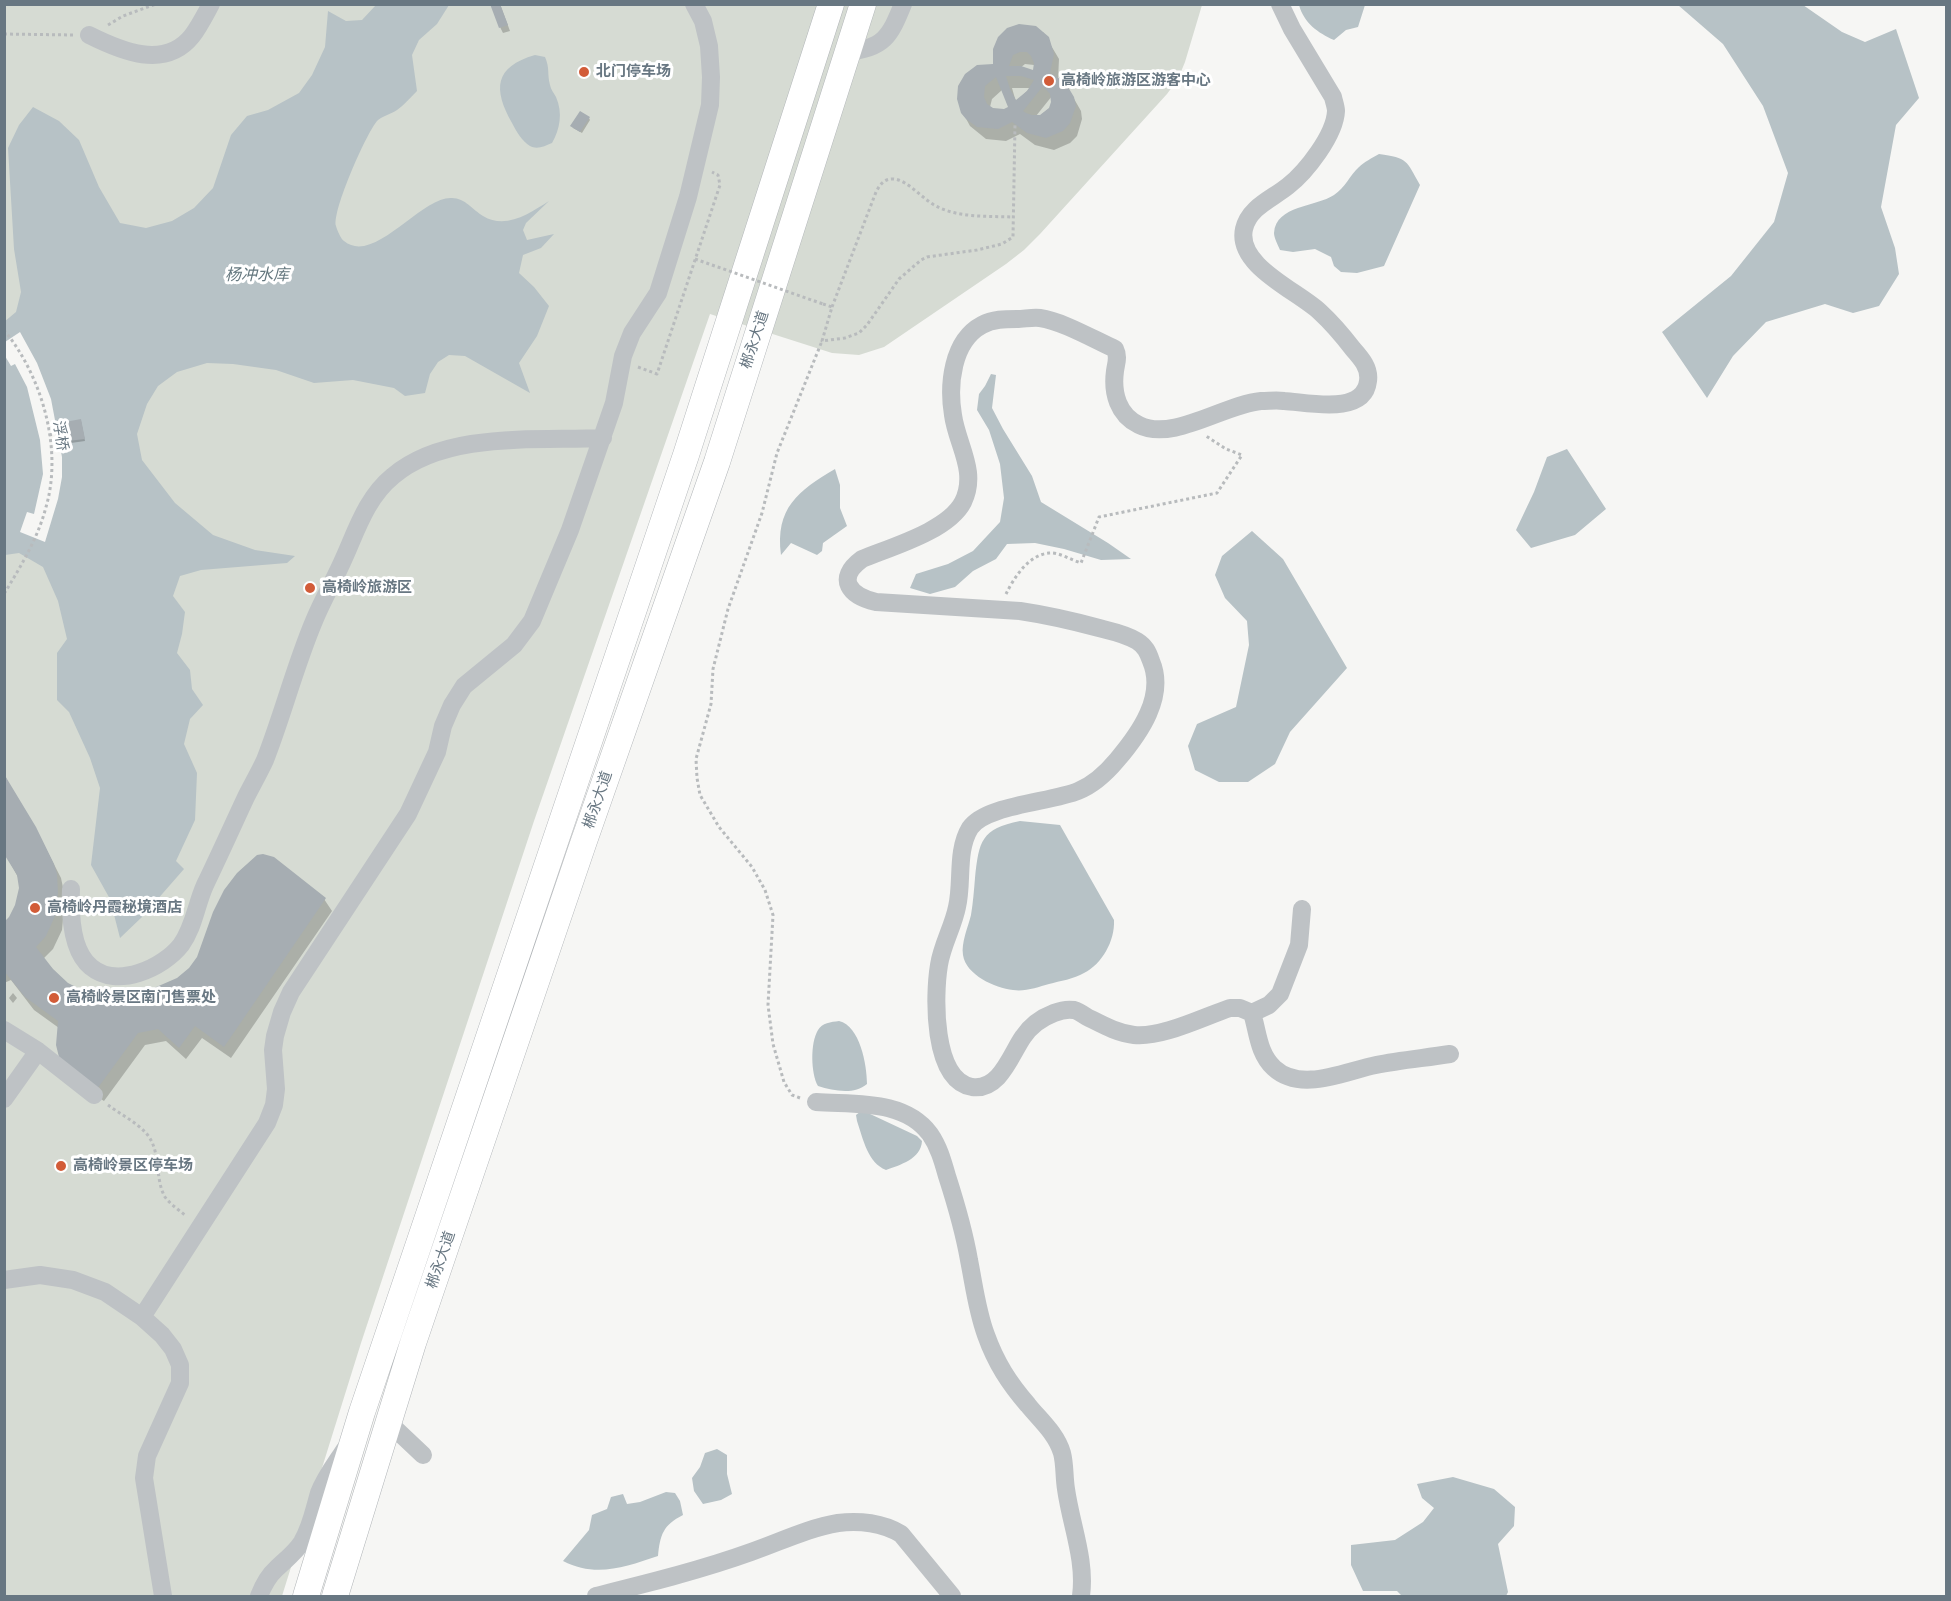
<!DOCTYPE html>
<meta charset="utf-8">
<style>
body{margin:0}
#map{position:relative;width:1951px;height:1601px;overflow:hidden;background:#f6f6f4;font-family:"Noto Sans",sans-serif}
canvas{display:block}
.frame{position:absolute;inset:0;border:6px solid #687782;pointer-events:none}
</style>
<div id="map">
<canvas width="1951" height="1601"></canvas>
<div class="frame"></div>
</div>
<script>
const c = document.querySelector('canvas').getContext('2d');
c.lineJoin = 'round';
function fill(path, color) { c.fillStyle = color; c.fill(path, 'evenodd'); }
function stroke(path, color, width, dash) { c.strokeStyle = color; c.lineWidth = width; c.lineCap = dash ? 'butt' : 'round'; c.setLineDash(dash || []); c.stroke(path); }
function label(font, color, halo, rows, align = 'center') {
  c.font = font + ' "Noto Sans","Noto Sans SC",sans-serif'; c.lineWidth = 6; c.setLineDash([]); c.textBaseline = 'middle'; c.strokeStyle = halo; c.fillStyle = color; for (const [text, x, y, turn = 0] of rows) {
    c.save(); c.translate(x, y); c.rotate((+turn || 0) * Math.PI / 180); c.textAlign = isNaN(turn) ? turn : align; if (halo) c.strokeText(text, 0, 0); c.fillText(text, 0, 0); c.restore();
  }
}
fill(new Path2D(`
 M5 5H1202L1185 62 1178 79 1167 94 1040 234 1024 250 1006 264 884 347 859 355 832 353 710 314 534 821 361 1343 282 1596H5Z`), '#d6dbd3');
fill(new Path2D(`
 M376 5H449L437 24 419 40 412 55 417 91C410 98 404 105 397 110 391 114 382 116 377 121 366 134 332 211 336 226 337 230 341 239 344 241 374 266 421 196 452 198 465 198 473 210 483 216 506 230 530 213 549 201L526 223 523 230 527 240 554 234 541 248 523 255 519 273 534 287 549 306 537 336 519 363 530 393 465 356 449 355 438 362 430 374 425 393 405 396 394 388 353 380 314 383 276 370 233 364 207 363 177 372 158 386 147 404 137 434 142 460 175 503 213 535 255 550 295 556 287 563 201 570 180 576 173 596 185 612 182 634 177 653 190 670 192 689 203 705 190 719 184 744 197 773 195 820 176 861 184 869 142 917 120 938 110 899 91 865 100 788 90 758 69 712 57 700V653L67 639 58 601 43 567 19 553 5 555 4 322 16 312 21 292 14 249 8 148 19 125 33 107 59 121 79 140 99 187 120 223 146 228 172 221 194 208 213 188 231 135 247 116 268 110 299 93 312 75 325 47 328 11 346 21 362 20Z
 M1299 5V4L1365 5 1358 27 1346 30 1334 40C1318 33 1304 23 1299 5Z
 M1678 5H1803L1842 32 1865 42 1896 29 1919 98 1896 125 1881 207 1895 248 1899 274 1879 306 1853 313 1825 304 1766 322 1733 356 1707 398 1662 332 1731 276 1774 222 1788 173 1763 106 1723 44Z
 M535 55 545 57C550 68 547 74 550 85 551 90 554 93 556 97 563 113 560 129 552 143 545 146 537 150 530 146 522 141 516 131 512 123 493 89 494 67 535 55Z
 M1379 154C1408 158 1406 160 1420 185L1384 266 1357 273 1341 272 1334 266 1331 257 1315 249 1293 252 1280 250C1278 245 1274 238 1274 233 1276 205 1316 207 1334 195 1345 188 1350 175 1359 167 1364 162 1372 158 1379 154Z
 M991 374 996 375 992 408 1003 429 1032 476 1041 502 1108 543 1131 559 1101 560 1064 549 1035 543 1007 544 996 559 973 571 955 587 930 594 910 588 916 574 948 564 973 551 1000 522 1004 498 1000 464 989 430 977 410 979 394 985 386Z
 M1567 449 1606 509 1575 535 1531 548 1516 530 1534 492 1547 457Z
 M835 469 840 485V508L847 526 823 543 822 551 817 555 791 543 781 555C775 508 798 491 835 469Z
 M1252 531 1283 559 1347 668 1290 732 1275 764 1248 782H1219L1195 770 1188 746 1197 724 1236 707 1249 645 1247 621 1225 598 1215 575 1222 556Z
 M1020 821 1060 825 1114 920C1115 941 1102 964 1084 973 1074 979 1060 981 1049 984 1038 987 1025 992 1013 990 995 988 966 975 963 955 961 943 968 927 971 915 973 903 974 890 975 878 979 841 981 829 1020 821Z
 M839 1021C860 1026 867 1065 867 1084 854 1095 834 1091 818 1086 811 1074 810 1043 818 1030 822 1023 831 1022 839 1021Z
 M861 1111 868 1113 917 1136 922 1141C921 1159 900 1165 886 1170 868 1163 863 1139 857 1121L856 1115Z
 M717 1449 727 1455V1474L732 1494 721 1500 703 1504 694 1491 692 1478 700 1467 705 1453Z
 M1453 1477 1494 1489 1515 1507 1514 1526 1498 1544 1508 1592 1506 1596H1402L1397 1591H1363L1351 1565V1545L1395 1540 1423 1522 1434 1508 1422 1498 1417 1484Z
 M666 1492 675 1493 680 1501 683 1515C663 1525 660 1535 658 1556 625 1567 596 1578 563 1561L589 1530 592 1515 607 1509 611 1497 623 1494 627 1504 640 1502Z`), '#b7c2c6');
fill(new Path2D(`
 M20 332 37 363 51 399 62 457V477L58 499 45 542 20 532 27 512 34 514 43 474 40 440 27 387 15 364 11 366 5 356V342Z`), '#f6f6f4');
fill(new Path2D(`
 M500 4 510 31 503 33 500 27Z
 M1043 32 1059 59 1058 80 1073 97 1081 111 1082 119 1077 136 1070 143 1054 150 1035 145 1020 134 1006 141 986 139 970 126 963 113 995 65ZM1025 64 1034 65 1035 72 1020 68ZM1012 88H1030L1016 102ZM1002 90 1010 108 1000 110 992 109 990 107 992 99ZM1052 96V106L1040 116H1036Z
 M589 118 590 120 582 133 573 128 572 126Z
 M81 421 85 441 71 443 70 441Z
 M4 773 11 789 42 841 61 878 65 897 62 930 53 949 43 959 67 984 82 991 117 998 148 993 177 979 324 899 332 911 231 1058 202 1038 186 1059 166 1041 145 1045 104 1101 84 1088 59 1028 34 1010 11 980 4 983V924L11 918 20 895V881L4 851Z
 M13 993 17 998 13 1003 9 998Z`), '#0003');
fill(new Path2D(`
 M490 4H500L508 25 499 28Z
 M1019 24 1036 26 1049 37 1054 54 1050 73 1065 82 1074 97 1076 106 1070 123 1063 131 1046 138 1027 133 1012 122 998 129 977 127 966 119 961 113 957 99 958 86 965 74 977 65 993 64V49L998 37 1007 28ZM1020 52H1027L1031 56 1034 63 1033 70 1021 66H1009L1013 55ZM1006 76H1021L1034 80 1027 91 1016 100 1010 89ZM996 77 1008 107 1004 109 993 108 987 104 984 97 985 86ZM1043 86 1050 94 1051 102 1049 108 1040 115H1032L1026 113 1023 111Z
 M580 111 590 117 580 132 570 126Z
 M81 419 85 439 68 441 65 422Z
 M4 774 36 827 54 864 57 874 58 893 55 916 46 936 36 947 53 969 68 983 82 990 101 995 117 996 132 995 147 991 177 978 189 968 197 957 213 912 224 890 237 873 257 855 263 854 274 857 326 898 224 1047 195 1026 179 1048 158 1029 138 1033 97 1089 59 1057 56 1045 58 1021 25 997 4 971V922L9 917 15 905 19 888 17 875 4 854Z`), '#a6adb2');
const highway = new Path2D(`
 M306 1596 362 1412 686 455 831 4
 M335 1596 413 1343 584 841 717 462 863 4`);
stroke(highway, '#b1b5b8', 27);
stroke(new Path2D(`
 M108 25 123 16 156 4
 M4 34 74 35
 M823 304 832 307 822 341 845 338 859 333 867 325 899 279 921 260 927 257 977 250 1002 244 1013 237 1015 125
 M832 307 876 192C880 184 885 178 894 179 908 180 924 201 938 207 961 218 988 216 1013 217
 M4 330C42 376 63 449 46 507 38 538 21 566 4 594
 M638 367 657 374 720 185 718 175 712 172
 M49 435 66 432
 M1006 594C1014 578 1028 555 1049 553 1059 552 1071 560 1081 563L1099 517 1217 493 1242 455 1226 449 1206 436
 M800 1098 792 1095 784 1082 773 1044 768 1005 773 915 765 890 752 867 719 827 700 795 697 778 696 759 711 704 713 669 728 609 762 513 777 453 822 341
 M108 1105C120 1114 136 1122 146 1133 162 1151 154 1178 165 1197 170 1204 179 1210 186 1216`), '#b8bbbd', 3, [3, 3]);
stroke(new Path2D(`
 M1280 4 1292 29 1333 97C1334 102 1336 107 1336 111 1335 135 1306 172 1288 186 1272 199 1249 207 1244 229 1236 266 1298 291 1320 312 1332 323 1343 336 1353 349 1361 358 1370 368 1368 381 1364 416 1307 402 1284 401 1277 400 1269 401 1261 401 1225 404 1173 442 1139 425 1118 415 1112 393 1115 371 1116 363 1119 357 1115 349 1095 340 1062 321 1040 318 1033 317 1024 319 1017 319 1005 319 993 319 982 325 952 341 948 385 953 415 957 445 978 471 963 502 948 531 891 547 862 559 835 579 850 596 876 602L1020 611C1047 615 1073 621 1099 628 1111 631 1126 634 1137 641 1145 646 1148 652 1151 661 1166 696 1140 733 1117 760 1107 772 1093 785 1078 791 1052 802 985 805 970 828 956 851 963 882 957 907 953 927 942 945 939 965 934 995 932 1080 972 1087 1000 1091 1011 1054 1023 1037 1031 1025 1041 1018 1054 1013 1059 1011 1068 1009 1074 1010 1078 1011 1084 1015 1087 1017 1103 1025 1117 1033 1134 1035 1162 1038 1203 1017 1230 1008H1240L1252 1013C1258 1032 1258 1053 1274 1068 1301 1093 1345 1071 1376 1065 1400 1060 1425 1058 1450 1054
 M89 35C121 51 165 70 192 36 199 27 205 15 211 4
 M846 52C884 49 890 36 903 4
 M71 889C70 913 71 951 91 967 117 989 163 968 181 945 194 927 196 905 205 885 219 856 232 827 246 797 252 785 259 773 265 760 283 714 295 666 314 621 323 599 335 579 344 558 357 529 367 497 393 476 446 431 537 441 603 438
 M1252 1013 1269 1005 1280 994 1299 945 1302 909
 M4 1030 38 1051 94 1095
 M4 1099 38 1051
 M816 1102C855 1105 904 1099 930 1134 939 1147 943 1162 947 1176 956 1204 964 1231 969 1260 974 1285 977 1311 986 1335 996 1363 1009 1383 1028 1405 1040 1420 1056 1433 1062 1453 1065 1464 1064 1477 1066 1489 1071 1525 1086 1560 1081 1596
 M4 1280 40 1275 73 1280 105 1292 142 1317 162 1335 173 1349 180 1365V1383L147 1456 144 1478 163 1596
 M142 1317 267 1123 274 1105 276 1089 273 1050 275 1036 282 1012 291 992 408 814 437 752 443 726 452 705 464 686 514 645 532 621 570 530 614 403 623 356 632 333 658 293 688 197 710 105 711 77 709 46 703 21 694 4
 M387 1421 423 1455
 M259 1596C263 1586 268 1576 276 1569 285 1560 295 1553 302 1542 311 1527 314 1510 319 1493 325 1477 336 1463 345 1449
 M596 1596C648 1583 701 1570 751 1552 780 1542 808 1528 838 1523 859 1520 883 1523 901 1534L952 1596`), '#bec2c5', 18);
stroke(highway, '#fff', 26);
stroke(new Path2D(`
 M695 259 823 304`), '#b8bbbd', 3, [3, 3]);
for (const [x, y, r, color] of [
 [584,72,6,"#d25c38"],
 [1049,81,6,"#d25c38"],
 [310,588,6,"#d25c38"],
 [35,908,6,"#d25c38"],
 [54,998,6,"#d25c38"],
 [61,1166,6,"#d25c38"]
]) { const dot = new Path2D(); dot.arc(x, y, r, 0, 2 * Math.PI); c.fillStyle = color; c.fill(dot); stroke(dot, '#fff', 2); }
label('bold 15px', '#687782', '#fff', [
 ["北门停车场",596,72],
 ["高椅岭旅游区游客中心",1061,81],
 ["高椅岭旅游区",322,588],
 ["高椅岭丹霞秘境酒店",47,908],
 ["高椅岭景区南门售票处",66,998],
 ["高椅岭景区停车场",73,1166]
], 'left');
label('15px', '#687782', '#fff', [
 ["郴永大道",755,340,-72],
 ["浮桥",60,436,81],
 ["郴永大道",598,800,-71],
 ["郴永大道",441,1260,-71]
]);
label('italic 16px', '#64777e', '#fff', [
 ["杨冲水库",257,275]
]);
</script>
